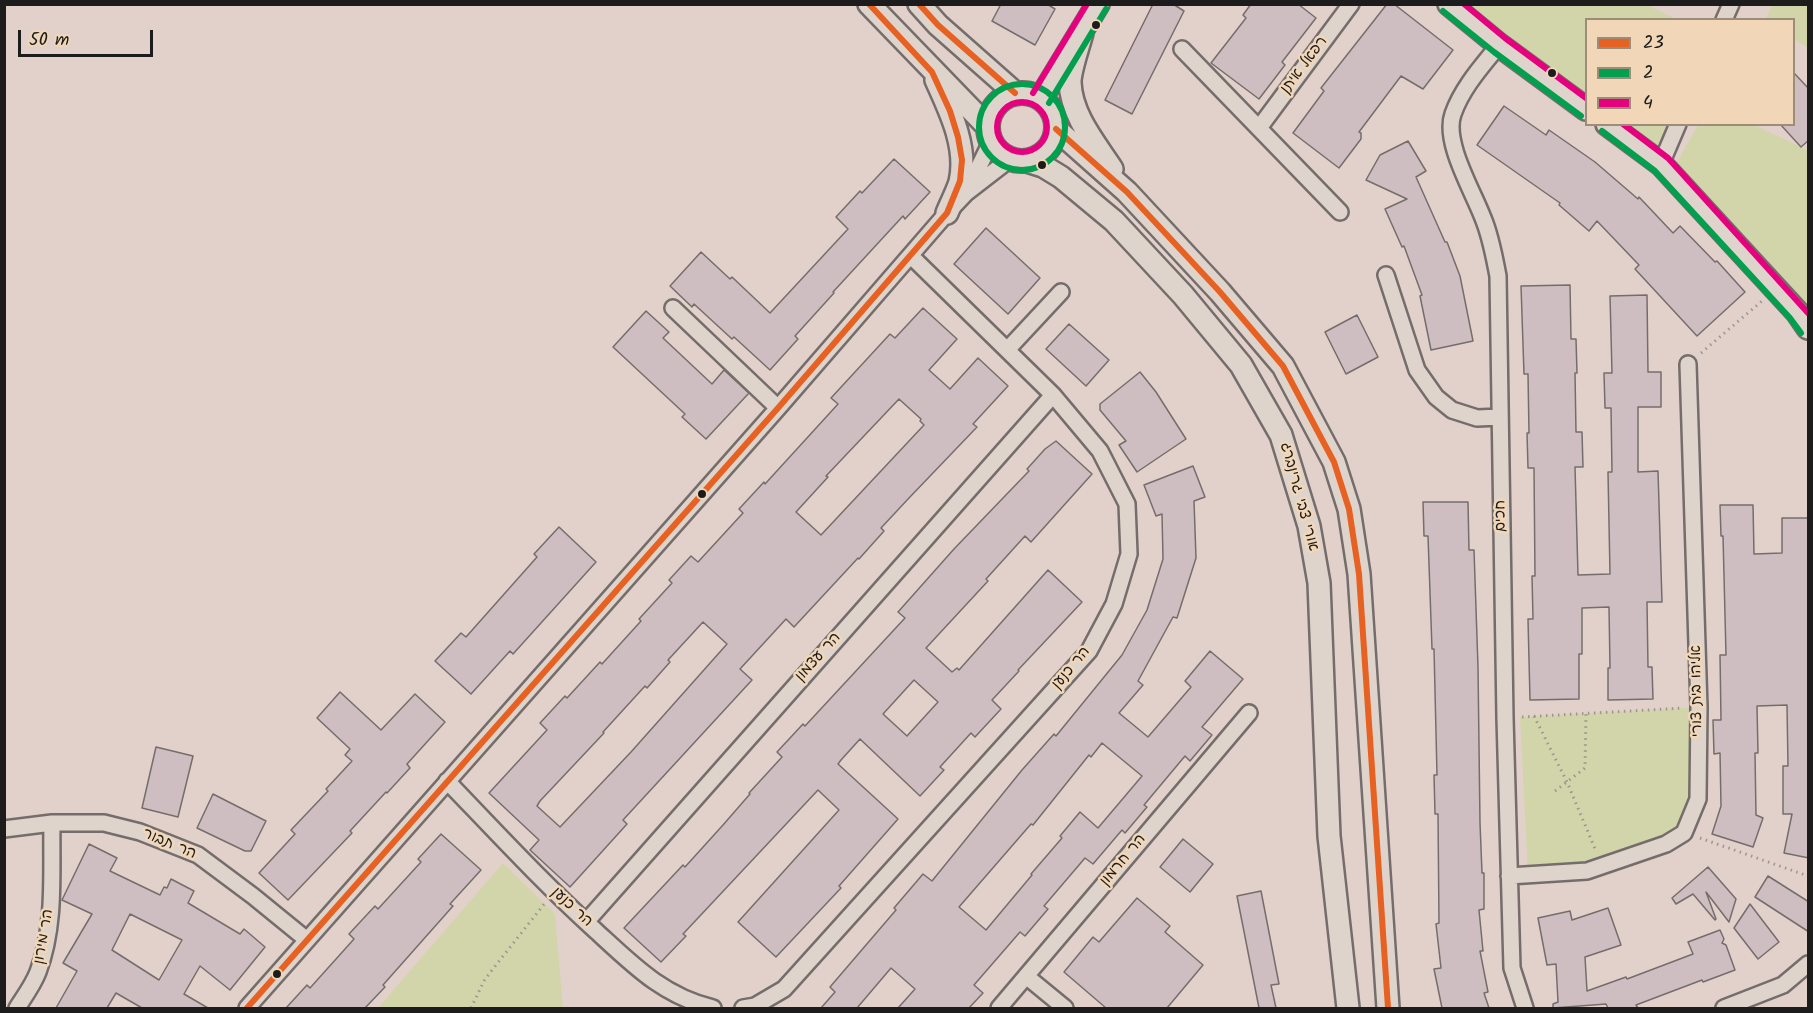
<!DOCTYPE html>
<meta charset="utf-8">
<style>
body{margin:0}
#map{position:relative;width:1813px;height:1013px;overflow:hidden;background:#e2d1cb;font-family:Kalam,sans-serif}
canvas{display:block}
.frame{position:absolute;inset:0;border:6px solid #1c1c1c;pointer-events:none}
.legend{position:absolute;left:1585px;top:18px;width:210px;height:108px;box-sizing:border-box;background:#f1d7b8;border:2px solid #9c8c7a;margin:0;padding:8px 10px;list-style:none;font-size:18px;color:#1c1c1c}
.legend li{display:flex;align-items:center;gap:12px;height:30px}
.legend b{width:30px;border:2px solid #9c8c7a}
.scale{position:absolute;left:18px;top:30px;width:135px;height:27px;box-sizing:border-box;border:3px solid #1c1c1c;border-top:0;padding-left:8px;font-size:18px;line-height:21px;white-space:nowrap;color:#1c1c1c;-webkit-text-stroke:4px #f1d7b8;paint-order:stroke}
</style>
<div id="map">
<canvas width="1813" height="1013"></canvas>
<div class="frame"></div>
<ul class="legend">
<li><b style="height:8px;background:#e76122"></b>23</li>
<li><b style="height:8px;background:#019f4e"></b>2</li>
<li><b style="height:8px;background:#e5007d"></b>4</li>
</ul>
<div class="scale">50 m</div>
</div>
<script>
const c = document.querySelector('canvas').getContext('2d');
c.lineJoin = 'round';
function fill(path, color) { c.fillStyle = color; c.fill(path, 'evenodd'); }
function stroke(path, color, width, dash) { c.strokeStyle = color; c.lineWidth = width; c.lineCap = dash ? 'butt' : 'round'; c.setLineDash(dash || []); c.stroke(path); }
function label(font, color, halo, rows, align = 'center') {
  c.font = font + ' Kalam,"Playpen Sans Hebrew",sans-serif'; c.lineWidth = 5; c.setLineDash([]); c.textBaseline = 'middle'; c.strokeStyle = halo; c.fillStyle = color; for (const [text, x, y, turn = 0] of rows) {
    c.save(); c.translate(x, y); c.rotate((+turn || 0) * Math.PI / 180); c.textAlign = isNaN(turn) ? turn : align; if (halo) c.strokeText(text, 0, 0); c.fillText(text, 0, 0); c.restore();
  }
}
fill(new Path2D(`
 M1465 5H1647L1677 19 1586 20V97Z
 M1772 5H1808V48L1794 39V20L1766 19Z
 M1622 125H1671L1658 152Z
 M1698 125H1754L1808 150V321L1677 162Z
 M1699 707 1684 833 1587 871 1528 875 1520 717Z
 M503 863 555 914 563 1008H378Z`), '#d2d5aa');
const building = new Path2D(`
 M1001 4H1047L1055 9 1035 45 992 21Z
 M1153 4H1173L1184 11 1132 114 1105 100Z
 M1251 4H1298L1316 18 1282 62 1285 65 1259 99 1211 63 1246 18 1243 15Z
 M1387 4H1394L1453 50 1423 89 1401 76 1359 132 1361 133V139L1339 168 1293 133 1324 91 1321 88Z
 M1794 73 1809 89V140L1801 147 1780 124H1794Z
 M1504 106 1546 135 1549 130 1595 162 1638 199 1639 197 1673 233 1680 226 1715 262 1717 261 1745 292 1697 336 1635 269 1639 265 1597 221 1589 231 1559 205 1560 203 1477 145Z
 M1408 141 1426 171 1416 177 1445 242H1447L1460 276 1473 341 1431 350 1420 296 1422 295 1404 246 1402 247 1385 209 1407 199 1366 180 1380 155Z
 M894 159 930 192 905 219 903 216 833 292 834 293 795 336 798 339 770 370 734 337 732 339 694 304 692 307 670 286 701 252 730 279 732 277 770 313 848 229 836 217 860 191 862 193Z
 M986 228 1040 278 1008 314 954 264Z
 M1570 285 1571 339H1576L1577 373H1575L1576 432H1582L1583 467H1575L1578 575 1610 574 1608 472H1612L1611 408H1605L1604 373H1612L1610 296 1647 295 1648 372H1661V407H1638V472L1658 471 1662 602H1647L1648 667H1652L1653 699 1608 700V668H1610L1609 607 1582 608V654H1579V699L1530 700 1528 619H1533L1532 576H1535L1534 468H1528L1527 433H1529L1528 374H1524L1521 286Z
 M923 308 957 339 929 370 950 389 978 358 1008 386 973 424 977 427 909 498 881 528 884 531 859 559 858 558 794 627 786 619 740 669 752 680 623 820 627 824 570 887 530 850 539 840 489 793 547 730 540 723 565 696 567 698 600 662 602 664 641 621 639 619 672 583 669 580 691 556 698 562 743 513 739 509 764 482 765 484 838 404 831 398 890 334 895 338ZM899 399 921 419 920 421 924 425 821 535 796 512 828 477 826 476ZM703 622 727 644 631 752 560 827 537 806 540 801 604 733 603 732 645 686 647 688 670 662 668 660Z
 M646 311 669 332 663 338 712 384 724 370 749 393 706 439 682 417 685 414 613 347Z
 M1357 315 1378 357 1346 374 1325 332Z
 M1069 324 1109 360 1086 386 1046 349Z
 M1140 372 1156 392 1186 439 1137 472 1119 445 1126 441 1100 410V404Z
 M1056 441 1092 474 1031 542 1025 536 986 579 988 581 926 648 952 672 957 668 959 670 1048 570 1082 602 1018 670 1019 671 992 700 1001 709 975 737 971 733 940 767 944 770 920 796 860 739 841 760 838 764 898 819 839 886 841 888 776 957 738 922 839 810 818 790 683 934 686 936 661 962 624 928 683 865 685 867 723 825 750 794 749 793 782 757 777 752 803 724 805 726 905 618 898 612 954 549 1029 471 1027 469 1045 449ZM914 680 938 702 907 736 883 714Z
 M1193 466 1205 497 1194 501 1196 558 1177 618 1173 617 1138 681 1143 685 1119 713 1148 737 1191 687 1185 681 1210 651 1243 679 1202 727 1212 735 1190 761 1185 756 1144 805 1147 807 1125 833 1122 830 1093 864 1085 858 1044 906 1048 909 1025 936 1020 932 974 985 983 993 969 1008H898L915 989 891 968 857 1008H821L835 992 830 987 896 910 894 908 923 874 932 881 1022 770 1054 734 1056 736 1122 655 1147 610 1163 559 1162 514 1156 516 1144 485ZM1102 743 1142 776 1098 828 1080 812 1060 836 1062 838 1031 874 1032 875 986 930 959 907 1031 824 1033 825 1089 755 1091 757Z
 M1423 502H1468L1469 550H1474L1478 667 1480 823 1482 873H1484V909L1479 910 1483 951H1480L1488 992 1484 993 1489 1008H1442L1434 969 1441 968 1436 924 1439 923 1438 814H1435L1434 775H1437L1434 649H1432L1428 536H1424Z
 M1720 505H1753L1754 554 1782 553V518H1809V858L1784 853 1792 814H1783V766H1788L1787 705 1757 706 1758 753H1755L1756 815 1763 818 1753 847 1712 834 1721 806 1720 753 1714 754 1713 720H1721L1720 655H1726L1723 536H1721Z
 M559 527 596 562 513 654 510 651 471 694 435 661 461 633 466 637 537 557 534 554Z
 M340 692 381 730 415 694 445 722 407 764 410 768 387 793 386 792 350 831 352 833 288 900 259 873 295 834 291 830 328 791 326 789 352 761 345 755 350 749 317 718Z
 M156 747 193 756 178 817 142 808Z
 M213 794 266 821 251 851H245L197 828Z
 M441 834 481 870 450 904 453 906 383 985 385 987 365 1008H286L307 985 310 988 354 939 349 934 375 906 378 909 421 862 418 859Z
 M1183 839 1213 864 1190 892 1160 867Z
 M89 844 117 858 110 871 160 895 164 887 167 888 171 879 194 891 188 903 240 934 244 929 265 947 230 990 200 966 184 994 208 1008H142L116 993 107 1008H56L77 971 63 963 92 914 62 900ZM130 914 182 940 159 980 112 950Z
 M1708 867 1736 899 1729 922 1706 892 1716 919 1715 920 1693 894 1676 904 1672 898Z
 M1768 876 1809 902V932L1755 897Z
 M1261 891 1279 984 1271 985 1276 1008H1259L1237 896Z
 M1137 898 1170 926 1165 932 1203 965 1167 1008H1106L1064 972 1093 937 1099 942Z
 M1750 904 1779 942 1758 959 1734 928Z
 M1608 908 1621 945 1585 957 1587 991 1626 977 1627 979 1693 954 1688 942 1720 930 1724 939 1722 943 1726 945 1735 970 1703 982 1702 980 1636 1005 1638 1008H1608L1606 1004 1553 1008V1004L1558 1002 1556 964 1547 965 1538 918 1570 911 1572 920Z`);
fill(building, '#cebec1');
stroke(building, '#756d6b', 1.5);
const street = new Path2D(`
 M1724 20 1731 4
 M1499 45C1482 66 1462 88 1453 114 1443 142 1473 191 1483 218 1491 237 1494 256 1498 276L1505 718 1512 968 1525 1008
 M1182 49 1340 212
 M1259 128 1351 4
 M1661 164 1678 124
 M969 187 991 142
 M1386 275 1417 370 1436 397 1452 410 1477 418 1500 417
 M673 308 778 408
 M1007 350 1061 292
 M447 781C496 832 544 884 596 931 633 965 663 996 713 1008
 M4 829 52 823H104L140 832 198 855 253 896 307 940
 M1509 876 1587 871 1666 844 1684 833 1698 799 1699 707 1688 364
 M586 922 1053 395
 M1026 976 1065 1008
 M17 1008C24 997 33 985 38 972 56 924 51 873 52 823
 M247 1008 778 408 947 213 966 193 1010 159
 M743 1008 755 1006 784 989 1089 651 1114 604 1129 554 1127 504 1100 451 1053 395 911 256
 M999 1008 1249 713
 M1724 1008 1783 985 1808 964`);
const secondary = new Path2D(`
 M869 4 988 127
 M919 4 938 25 1015 93
 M1449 4 1499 45 1586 109
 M1082 33C1079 45 1070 70 1070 82 1071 115 1095 143 1112 169
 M936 80C950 111 968 147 960 182 957 192 951 203 947 213
 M988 127a34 34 0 1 1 68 0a34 34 0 1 1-68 0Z
 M1041 98 1098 4
 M1607 124 1661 164 1797 312 1808 328
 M1056 129 1127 192 1220 292 1283 366 1334 462 1349 509 1359 574 1388 1008
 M1027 161 1043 166 1061 177 1114 221 1183 295 1241 365 1281 435 1309 526 1319 583 1329 836 1348 1008`);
stroke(street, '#756d6b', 20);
stroke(secondary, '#756d6b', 26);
stroke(new Path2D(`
 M1701 353 1762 301
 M1534 716 1567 782 1596 851
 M1522 717 1683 708
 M1555 791 1585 768 1586 713
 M1700 838 1808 876
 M471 1008 485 979 545 903`), '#9d9690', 3, [1.5, 4.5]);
stroke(street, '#dfd4cb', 15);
stroke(secondary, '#dfd4cb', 21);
stroke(new Path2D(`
 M919 4 938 25 1015 93
 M1056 129 1127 192 1220 292 1283 366 1334 462 1349 509 1359 574 1388 1008
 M247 1008 778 408 947 213 960 181 962 160 958 137 950 111 932 72 869 4`), '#e76122', 6);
stroke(new Path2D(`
 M1443 11 1494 52 1581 116
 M979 127a43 43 0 1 1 86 0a43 43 0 1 1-86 0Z
 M1049 103 1106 9
 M1602 131 1655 171 1790 318 1801 333`), '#019f4e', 6);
stroke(new Path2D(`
 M1464 4 1505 38 1586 98
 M1033 93 1087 4
 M997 127a25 25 0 1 1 50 0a25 25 0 1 1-50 0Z
 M1623 124 1668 158 1808 313`), '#e5007d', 6);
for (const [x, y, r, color] of [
 [1096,25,5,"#1c1c1c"],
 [1552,73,5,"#1c1c1c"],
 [1042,165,5,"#1c1c1c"],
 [702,494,5,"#1c1c1c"],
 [277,974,5,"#1c1c1c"]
]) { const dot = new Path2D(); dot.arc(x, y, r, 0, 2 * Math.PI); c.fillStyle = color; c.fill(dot); stroke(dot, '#f1d7b8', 2); }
label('15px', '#1c1c1c', '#f1d7b8', [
 ["רפאל איתן",1305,66,-53],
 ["אורי צבי גרינברג",1298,497,75],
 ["חכים",1502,516,-91],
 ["הר עצמון",819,658,-48],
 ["הר כנען",1072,669,-50],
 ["אליהו בית צורי",1698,691,-91],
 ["הר תבור",169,845,23],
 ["הר חרמון",1124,861,-50],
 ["הר כנען",571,908,43],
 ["הר מירון",45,937,-80]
]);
</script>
